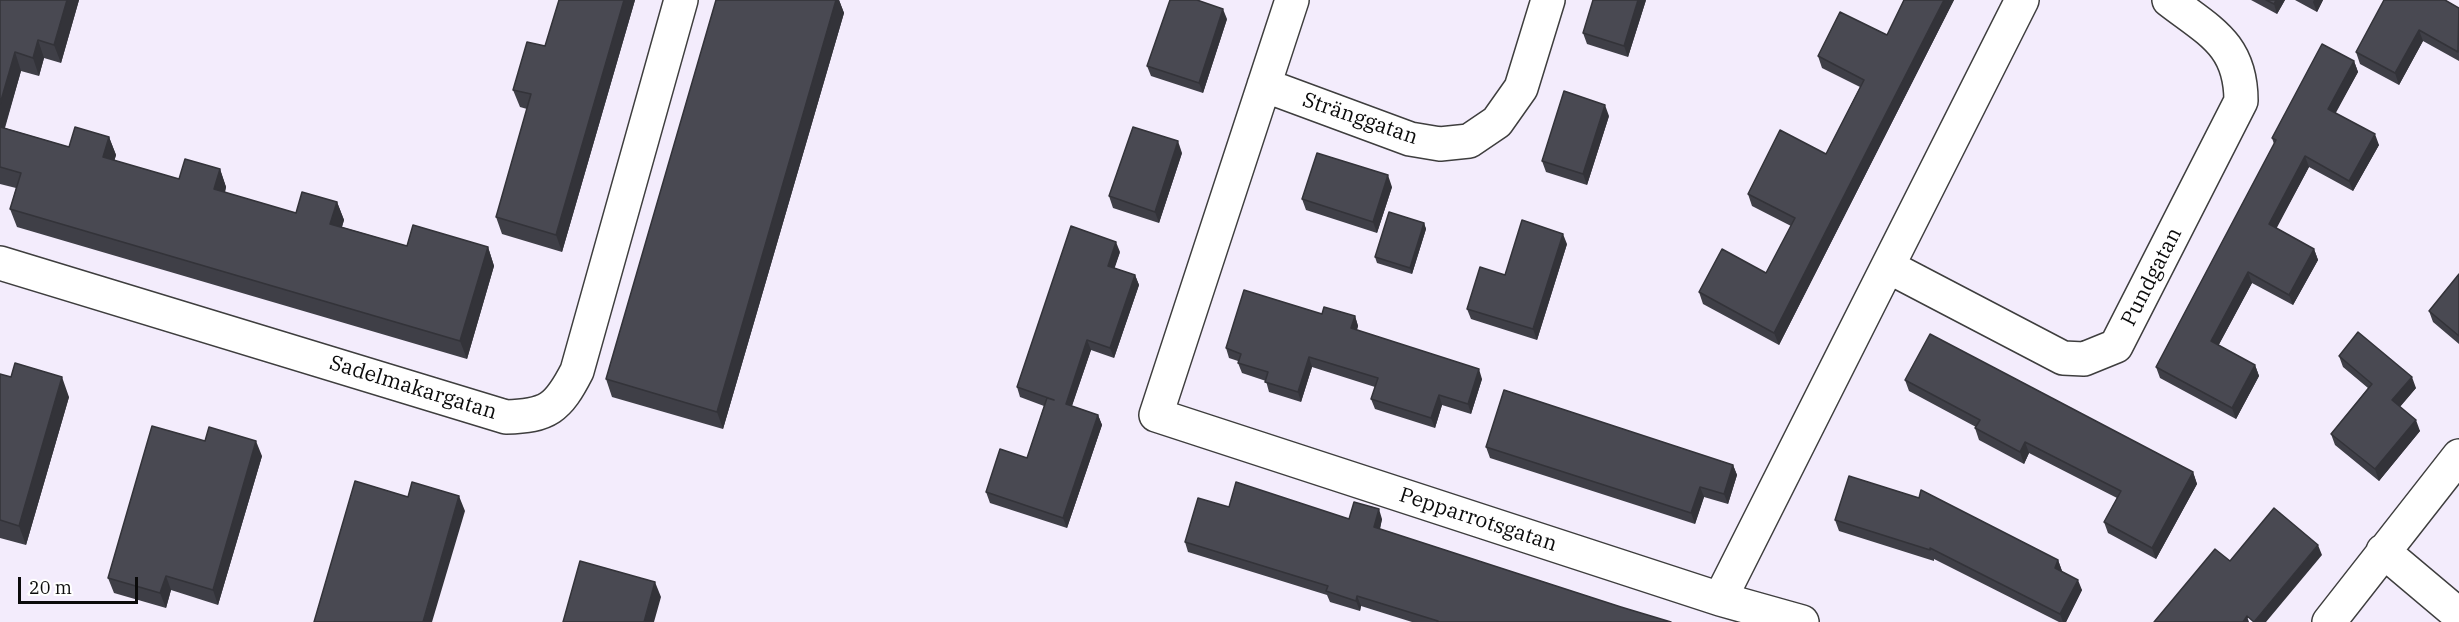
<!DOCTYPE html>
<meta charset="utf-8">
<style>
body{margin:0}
#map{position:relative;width:2459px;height:622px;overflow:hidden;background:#f3ecfc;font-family:"IBM Plex Serif",serif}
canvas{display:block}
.scale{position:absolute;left:18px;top:577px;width:120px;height:27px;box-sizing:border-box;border:3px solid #0b0b0b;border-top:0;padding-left:8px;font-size:18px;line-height:21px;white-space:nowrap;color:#0b0b0b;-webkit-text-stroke:4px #fff;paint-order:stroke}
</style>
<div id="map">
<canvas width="2459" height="622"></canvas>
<div class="scale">20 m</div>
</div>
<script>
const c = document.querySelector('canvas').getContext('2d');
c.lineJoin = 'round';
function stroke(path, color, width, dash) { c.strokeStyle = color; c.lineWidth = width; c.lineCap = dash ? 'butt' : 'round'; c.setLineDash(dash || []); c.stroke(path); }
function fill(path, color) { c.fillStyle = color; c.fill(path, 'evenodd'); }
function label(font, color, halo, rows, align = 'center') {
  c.font = font + ' "IBM Plex Serif",serif'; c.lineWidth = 6; c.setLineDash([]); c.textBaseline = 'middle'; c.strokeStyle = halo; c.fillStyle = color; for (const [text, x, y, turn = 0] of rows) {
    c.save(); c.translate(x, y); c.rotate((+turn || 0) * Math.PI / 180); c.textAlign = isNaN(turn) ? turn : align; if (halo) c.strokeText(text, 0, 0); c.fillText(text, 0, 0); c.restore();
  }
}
const minor = new Path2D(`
 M1292 0 1156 415 1720 599 1802 622
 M1264 85 1410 139 1440 144 1469 141 1497 122 1521 88 1548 0
 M0 263 506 417C548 416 558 408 577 371L681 0
 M1889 267 2063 358 2084 359 2116 346 2241 101C2241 44 2209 31 2169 0
 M2383 551 2459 615
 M1720 599 2022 0
 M2329 622 2459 456`);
stroke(minor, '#3e3e3e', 36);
stroke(minor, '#fff', 33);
fill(new Path2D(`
 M0 0H79L61 63 44 58 39 76 21 71 5 128 69 147 109 137 116 155 114 161 179 179 220 169 226 187 225 193 296 213 337 202 344 220 342 227 407 246 488 247 494 266 467 359 17 227 10 209 16 188 0 184Z
 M559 0H635L562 252 502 234 496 217 527 109 520 107 513 90 545 46Z
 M716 0H839L844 13 723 429 612 397 606 379Z
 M1646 0 1628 57 1587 44 1583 33Z
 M1904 0H1954L1779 345 1703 304 1699 292 1766 273 1791 226 1752 206 1748 194 1826 154 1860 87 1822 68 1818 56 1887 35Z
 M2251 0H2285L2277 14Z
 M2295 0H2323L2317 12Z
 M2459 8V61L2423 41 2399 85 2360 64 2356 52Z
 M1227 19 1203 93 1151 76 1147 66Z
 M2354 61 2358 72 2335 113 2379 145 2353 191 2309 167 2276 228 2314 249 2318 260 2293 305 2252 283 2218 346 2255 365 2259 376 2236 419 2160 378 2156 367 2274 144 2272 138Z
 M1609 116 1587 185 1546 172 1542 161Z
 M1182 153 1159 223 1113 208 1109 196Z
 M1392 187 1377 233 1306 210 1302 199Z
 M1424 223 1426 229 1412 274 1377 263 1375 257Z
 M1567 244 1537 340 1471 319 1467 309 1505 275Z
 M1120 252 1114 268 1135 275 1139 285 1114 358 1091 350 1072 406 1098 415 1102 425 1067 528 990 503 986 492 1027 458 1044 406 1020 397 1017 387Z
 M2459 274V344L2433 322 2429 311Z
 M1322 314 1355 316 1358 326 1357 330 1482 379 1471 414 1442 405 1435 428 1375 409 1371 399 1375 387 1312 367 1301 402 1269 392 1266 381 1242 373 1238 363V361L1229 358 1226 348Z
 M2339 356 2416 388 2400 407 2420 431 2379 481 2335 445 2331 434 2368 388 2343 367Z
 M0 374 69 397 26 545 0 538Z
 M1905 380 2193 472 2197 484 2156 559 2108 533 2104 522 2117 498 2029 453 2024 464 1979 440 1975 428 1976 427 1909 391Z
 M205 441 262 456 218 605 171 590 166 608 114 593 108 578Z
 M1486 447 1733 465 1737 475 1728 504 1704 497 1695 524 1490 458Z
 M1229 507 1349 519H1382L1380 529 1621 607 1671 622H1412L1361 606 1360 611 1330 602 1327 595 1188 552 1185 542Z
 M1835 520 2058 560 2062 571 2082 590 2066 622H2059L1934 559V561L1839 531Z`), '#3f3f47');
fill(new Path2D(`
 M67 0H79L61 63 54 45Z
 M624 0H635L562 252 556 235Z
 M836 0H839L844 13 723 429 717 412Z
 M1638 0H1646L1628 57 1624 46Z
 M1944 0H1954L1779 345 1774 333Z
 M2276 0H2285L2277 14 2274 4Z
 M2314 0H2323L2317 12 2313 2Z
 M1223 9 1227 19 1203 93 1199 83Z
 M2419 30 2423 41 2399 85 2395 73Z
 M38 40 44 58 39 76 33 58Z
 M15 52 21 71 0 143V104Z
 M2354 61 2358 72 2332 120 2328 109Z
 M1605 105 1609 116 1587 185 1583 174Z
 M2375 134 2379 145 2353 191 2349 181Z
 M109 137 116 155 110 176 103 157Z
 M1178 141 1182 153 1159 223 1155 212Z
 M2305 156 2309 167 2273 235 2269 224Z
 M220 169 226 187 220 208 214 189Z
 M1388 175 1392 187 1377 233 1373 222Z
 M337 202 344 220 337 242 330 224Z
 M1424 223 1426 229 1412 274 1410 268Z
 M1563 234 1567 244 1537 340 1533 329Z
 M1116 242 1120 252 1112 276 1108 266Z
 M488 247 494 266 467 359 460 341Z
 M2314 249 2318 260 2293 305 2289 295Z
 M2248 272 2252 283 2215 352 2211 341Z
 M1135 275 1139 285 1114 358 1110 348Z
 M1355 316 1358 326 1354 338 1351 328Z
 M1087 340 1091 350 1069 414 1066 404Z
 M1309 357 1312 367 1301 402 1298 392Z
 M2255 365 2259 376 2236 419 2232 408Z
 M1479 369 1482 379 1471 414 1468 404Z
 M62 377 69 397 26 545 19 526Z
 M2412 377 2416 388 2396 411 2392 400Z
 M1439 395 1442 405 1435 428 1431 418Z
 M1098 415 1102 425 1067 528 1063 518Z
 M2416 420 2420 431 2379 481 2375 469Z
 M256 441 262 456 218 605 213 590Z
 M2025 442 2029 453 2024 464 2020 452Z
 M1733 465 1737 475 1728 504 1724 494Z
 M2193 472 2197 484 2156 559 2152 548Z
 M1700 487 1704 497 1695 524 1691 513Z
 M459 496 465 511 432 622H423Z
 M1379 509 1382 519 1378 537 1374 527Z
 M2318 545 2322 555 2266 622H2254Z
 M2058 560 2062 571 2058 578 2055 568Z
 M166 576 171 590 166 608 160 593Z
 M2078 580 2082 590 2066 622H2063L2060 614Z
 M655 582 661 597 654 622H644Z
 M1357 596 1361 606 1360 611 1356 601Z
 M2247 616 2249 622H2243Z`), '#333339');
const building = new Path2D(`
 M0 0H67L54 45 38 40 33 58 15 52 0 104Z
 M559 0H624L556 235 496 217 531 94 513 90 527 42 545 46Z
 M716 0H836L717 412 606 379Z
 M1170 0H1197L1223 9 1199 83 1147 66Z
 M1593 0H1638L1624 46 1583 33Z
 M1904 0H1944L1774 333 1699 292 1722 249 1766 273 1795 218 1748 194 1780 130 1826 154 1864 80 1818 56 1840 12 1887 35Z
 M2266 0H2276L2274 4Z
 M2384 0H2445L2459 8 2458 52 2419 30 2395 73 2356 52Z
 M2322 44 2354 61 2328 109 2375 134 2349 181 2305 156 2269 224 2314 249 2289 295 2248 272 2211 341 2255 365 2232 408 2156 367 2276 140 2272 138Z
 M1564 91 1605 105 1583 174 1542 161Z
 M0 127 69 147 75 127 109 137 103 157 179 179 185 159 220 169 214 189 296 213 302 192 337 202 330 224 407 246 413 225 488 247 460 341 10 209 21 173 0 167Z
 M1133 127 1178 141 1155 212 1109 196Z
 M1317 153 1388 175 1373 222 1302 199Z
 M1389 212 1424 223 1410 268 1375 257Z
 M1522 220 1563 234 1533 329 1467 309 1480 267 1505 275Z
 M1071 226 1116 242 1108 266 1135 275 1110 348 1087 340 1066 404 1098 415 1063 518 986 492 1000 449 1027 458 1047 398 1054 400 1017 387Z
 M2459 274V336L2429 311Z
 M1244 290 1322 314 1324 307 1355 316 1351 328 1479 369 1468 404 1439 395 1431 418 1371 399 1378 378 1309 357 1298 392 1265 382 1268 372 1238 363 1241 354 1226 348Z
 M2358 332 2412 377 2392 400 2416 420 2375 469 2331 434 2372 384 2339 356Z
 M1930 334 2193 472 2152 548 2104 522 2121 491 2025 442 2020 452 1975 428 1980 420 1905 380Z
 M15 363 62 377 19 526 0 520V374L11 377Z
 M1504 390 1733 465 1724 494 1700 487 1691 513 1486 447Z
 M152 426 205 441 209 427 256 441 213 590 166 576 160 593 108 578Z
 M1849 476 1919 498 1921 490 2058 560 2055 568 2078 580 2060 614 1930 548V550L1835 520Z
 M355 481 408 497 412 482 459 496 423 622H314Z
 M1236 482 1349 519 1354 502 1379 509 1374 527 1621 607 1671 622H1437L1438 621 1357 596 1356 601 1326 591 1328 586 1185 542 1198 498 1229 507Z
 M2274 508 2318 545 2254 622 2247 616 2243 622H2154L2215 549 2230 561Z
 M580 561 655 582 644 622H563Z`);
fill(building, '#494952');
stroke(building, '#333339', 1.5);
label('21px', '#0b0b0b', '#fff', [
 ["Stränggatan",1360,119,19],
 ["Pundgatan",2152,277,-63],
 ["Sadelmakargatan",413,388,17],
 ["Pepparrotsgatan",1478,520,18]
]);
</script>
